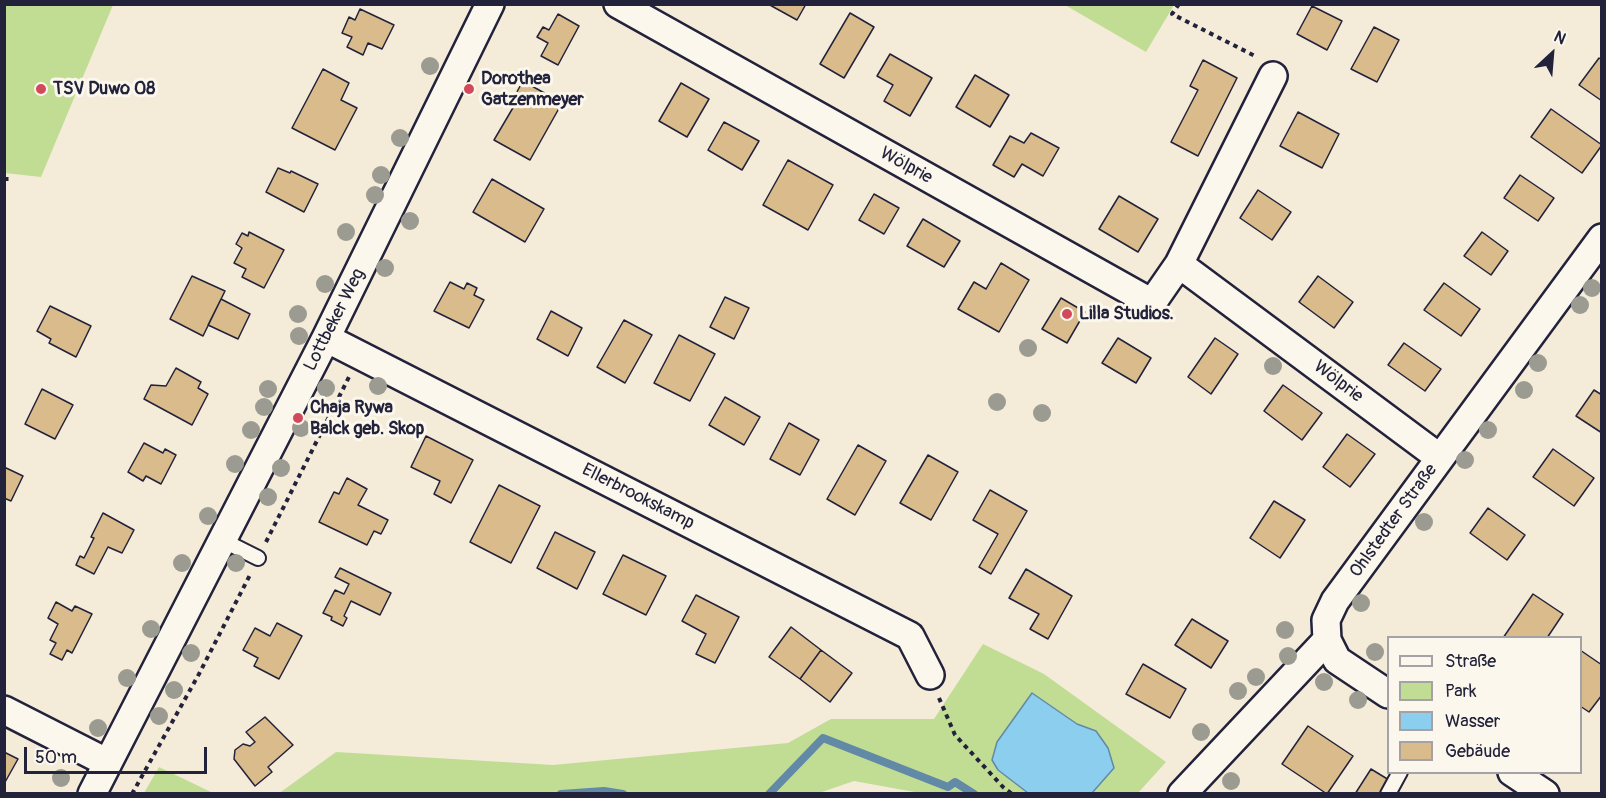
<!DOCTYPE html>
<meta charset="utf-8">
<style>
body{margin:0}
#map{position:relative;width:1606px;height:798px;overflow:hidden;background:#f4ebd9;font-family:Pangolin,sans-serif}
canvas{display:block}
.frame{position:absolute;inset:0;border:6px solid #22223b;pointer-events:none}
.legend{position:absolute;left:1387px;top:636px;width:195px;height:138px;box-sizing:border-box;background:#fbf7ec;border:2px solid #a4a2a5;margin:0;padding:8px 10px;list-style:none;font-size:18px;color:#22223b}
.legend li{display:flex;align-items:center;gap:12px;height:30px}
.legend b{width:30px;border:2px solid #a4a2a5}
.north{position:absolute;left:1522px;top:24px;width:60px;height:60px;-webkit-text-stroke:4px #fbf7ec;paint-order:stroke;rotate:26deg;font-size:16px;font-weight:700;line-height:24px;text-align:center;color:#22223b}
.north::after{content:'';display:block;margin:auto;width:21px;height:27px;background:#22223b;clip-path:polygon(50% 0,100% 100%,50% 72%,0 100%)}
.scale{position:absolute;left:24px;top:747px;width:183px;height:27px;box-sizing:border-box;border:3px solid #22223b;border-top:0;padding-left:8px;font-size:18px;line-height:21px;white-space:nowrap;color:#22223b;-webkit-text-stroke:4px #fbf7ec;paint-order:stroke}
</style>
<div id="map">
<canvas width="1606" height="798"></canvas>
<div class="frame"></div>
<ul class="legend">
<li><b style="height:8px;background:#fbf7ec"></b>Straße</li>
<li><b style="height:16px;background:#c1dd94"></b>Park</li>
<li><b style="height:16px;background:#8cceed"></b>Wasser</li>
<li><b style="height:16px;background:#d9bb8c"></b>Gebäude</li>
</ul>
<div class="north">N</div>
<div class="scale">50 m</div>
</div>
<script>
const c = document.querySelector('canvas').getContext('2d');
c.lineJoin = 'round';
function fill(path, color) { c.fillStyle = color; c.fill(path, 'evenodd'); }
function stroke(path, color, width, dash) { c.strokeStyle = color; c.lineWidth = width; c.lineCap = dash ? 'butt' : 'round'; c.setLineDash(dash || []); c.stroke(path); }
function label(font, color, halo, rows, align = 'center') {
  c.font = font + ' Pangolin,sans-serif'; c.lineWidth = 6; c.setLineDash([]); c.textBaseline = 'middle'; c.strokeStyle = halo; c.fillStyle = color; for (const [text, x, y, turn = 0] of rows) {
    c.save(); c.translate(x, y); c.rotate((+turn || 0) * Math.PI / 180); c.textAlign = isNaN(turn) ? turn : align; if (halo) c.strokeText(text, 0, 0); c.fillText(text, 0, 0); c.restore();
  }
}
fill(new Path2D(`
 M5 4 113 5 41 177 5 173Z
 M1065 5H1174L1146 52Z
 M983 644 1044 674 1166 762 1138 793H1092L1114 768 1096 731 1077 724 1032 693 998 770 1028 793H920L854 781 816 794H278L336 752 553 765 788 743 831 719H934Z
 M159 767 213 793H144Z`), '#c1dd94');
const water = new Path2D(`
 M1032 693 1077 724 1096 731 1108 748 1114 768 1092 793H1028L998 770 992 760 997 742Z`);
fill(water, '#8cceed');
stroke(water, '#6289a6', 1.5);
stroke(new Path2D(`
 M561 794 604 791 623 794
 M769 794 823 738 948 787 955 782 974 794`), '#6289a6', 8);
const building = new Path2D(`
 M768 4H806L797 20Z
 M1312 6 1342 21 1327 50 1297 34Z
 M360 9 394 25 382 49 368 43 363 55 347 47 352 37 342 33 349 17 355 20Z
 M850 13 874 27 844 78 820 64Z
 M558 14 579 26 558 65 541 56 548 43 537 37 543 27 549 30Z
 M1374 27 1399 40 1377 82 1351 69Z
 M890 54 932 78 910 116 884 101 893 85 877 76Z
 M1599 58 1602 60V101L1579 85Z
 M1203 60 1237 78 1198 156 1171 142 1198 90 1190 86Z
 M323 69 349 83 341 100 357 108 335 150 292 128Z
 M975 75 1009 95 990 127 956 107Z
 M523 81 562 103 530 160 494 140 514 106 510 104Z
 M681 83 709 99 687 137 659 121Z
 M1551 109 1602 145 1582 173 1531 137Z
 M1298 112 1339 134 1322 168 1280 146Z
 M724 122 759 141 742 170 708 150Z
 M1031 133 1059 148 1043 176 1022 164 1014 177 993 165 1010 136 1024 143Z
 M788 160 833 185 808 230 763 205Z
 M278 168 290 173 291 171 318 184 304 212 266 192Z
 M1520 175 1554 198 1538 221 1504 198Z
 M492 179 544 209 525 242 473 212Z
 M1258 190 1291 212 1272 240 1240 218Z
 M874 194 899 208 884 234 859 220Z
 M1119 196 1158 219 1138 252 1099 229Z
 M923 219 960 241 944 267 907 246Z
 M249 232 284 250 264 288 242 277 246 269 234 263 242 248 236 244 242 233 248 236Z
 M1482 232 1508 251 1491 275 1464 256Z
 M1001 263 1029 280 999 332 958 309 974 282 986 289Z
 M192 276 225 291 203 336 170 319Z
 M1318 276 1353 302 1334 328 1299 302Z
 M450 282 464 289 467 283 477 288 474 295 484 300 469 328 434 311Z
 M1444 283 1480 309 1461 336 1424 310Z
 M725 297 749 308 734 339 710 327Z
 M1061 298 1085 312 1067 343 1042 329Z
 M221 299 250 314 238 339 208 325Z
 M50 306 91 326 76 357 49 343 51 339 37 331Z
 M551 311 582 328 568 356 537 339Z
 M624 320 652 335 625 383 597 367Z
 M679 335 715 354 690 401 654 383Z
 M1118 338 1151 358 1136 383 1102 363Z
 M1215 338 1238 354 1211 394 1188 377Z
 M1404 343 1441 369 1425 391 1388 365Z
 M176 368 201 382 198 388 208 394 192 425 144 399 151 385 166 386Z
 M1283 385 1322 413 1302 440 1264 411Z
 M42 389 73 405 55 439 25 424Z
 M1594 390 1602 395V433L1576 416Z
 M725 397 760 417 744 445 709 425Z
 M789 423 819 440 800 475 770 459Z
 M1347 434 1375 454 1350 487 1323 467Z
 M426 436 473 460 451 503 434 494 440 481 411 467Z
 M144 443 163 453 165 449 176 455 161 484 146 476 143 481 128 472Z
 M858 445 886 461 855 515 827 499Z
 M1553 449 1594 478 1574 506 1533 477Z
 M928 455 958 472 931 520 900 503Z
 M4 467 23 476 11 501 4 498Z
 M347 478 367 489 358 505 388 520 381 534 374 531 367 545 319 522 334 492 339 494Z
 M499 485 540 506 511 563 470 542Z
 M990 490 1027 511 991 574 979 567 998 534 973 520Z
 M1274 501 1305 520 1280 558 1250 538Z
 M1488 508 1525 535 1507 560 1470 533Z
 M103 513 134 530 122 553 108 547 94 574 76 565 80 556 84 558 94 538 91 537Z
 M555 532 595 552 577 589 537 568Z
 M623 555 666 576 646 615 603 594Z
 M340 568 391 593 380 615 351 601 344 616 347 618 343 626 331 620 332 617 323 613 335 590 344 594 349 584 335 577Z
 M1026 569 1072 596 1048 639 1030 629 1039 614 1009 598Z
 M1533 594 1563 614 1547 638H1503Z
 M696 595 739 617 715 663 696 654 706 634 682 621Z
 M56 602 72 611 75 606 92 614 72 653 67 650 62 660 50 654 56 643 50 640 58 624 48 618Z
 M1192 619 1228 641 1211 668 1175 645Z
 M277 623 302 636 279 679 254 666 258 658 243 650 255 628 270 636Z
 M791 627 821 650 800 679 769 657Z
 M821 650 852 673 830 702 800 679Z
 M1580 650 1602 665V695L1589 712 1580 706Z
 M1143 664 1186 689 1170 718 1126 694Z
 M265 717 293 745 268 767 272 772 255 786 234 759 235 750 243 744 250 746 255 742 246 732Z
 M1308 726 1353 756 1327 794 1282 764Z
 M4 752 18 759 4 784Z
 M1371 769 1389 780 1381 794H1355Z`);
fill(building, '#d9bb8c');
stroke(building, '#22223b', 1.5);
const lane = new Path2D(`
 M222 540 258 558
 M1388 794 1400 772`);
const street = new Path2D(`
 M618 4 1152 303 1179 264 1440 458
 M1179 264 1273 76
 M326 338 910 636 930 675
 M1327 640 1337 660 1388 694
 M4 710 108 763
 M1512 772 1545 794
 M92 794 326 338 490 4
 M1182 794 1327 640 1326 620 1335 601 1602 238`);
stroke(lane, '#22223b', 18);
stroke(street, '#22223b', 32);
stroke(new Path2D(`
 M1179 4 1172 14 1257 57
 M4 179H9
 M266 542 349 377
 M939 698 955 735 1003 787 1012 794
 M132 794 199 674 251 573`), '#22223b', 4, [4.5, 4.5]);
stroke(lane, '#fbf7ec', 14);
stroke(street, '#fbf7ec', 27);
c.fillStyle = '#9b9b91';
for (const [x, y] of [
 [430,66],
 [400,138],
 [381,175],
 [375,195],
 [410,221],
 [346,232],
 [385,268],
 [325,284],
 [1592,288],
 [1580,305],
 [298,314],
 [299,336],
 [1028,348],
 [1538,363],
 [1273,366],
 [378,386],
 [326,388],
 [268,389],
 [1524,390],
 [997,402],
 [264,407],
 [1042,413],
 [301,428],
 [251,430],
 [1488,430],
 [1465,460],
 [235,464],
 [281,468],
 [268,497],
 [208,516],
 [1424,522],
 [182,563],
 [236,563],
 [1361,603],
 [151,629],
 [1285,630],
 [1375,652],
 [191,653],
 [1288,656],
 [1256,677],
 [127,678],
 [1324,682],
 [174,690],
 [1238,691],
 [1358,700],
 [159,716],
 [98,728],
 [1201,732],
 [61,778],
 [1231,781]
]) { c.beginPath(); c.arc(x, y, 9, 0, 2 * Math.PI); c.fill(); }
for (const [x, y, r, color] of [
 [41,89,6,"#d1495b"],
 [469,89,6,"#d1495b"],
 [1067,314,6,"#d1495b"],
 [298,418,6,"#d1495b"]
]) { const dot = new Path2D(); dot.arc(x, y, r, 0, 2 * Math.PI); c.fillStyle = color; c.fill(dot); stroke(dot, '#fbf7ec', 2); }
label('bold 18px', '#22223b', '#fbf7ec', [
 ["Dorothea",481,79],
 ["Gatzenmeyer",481,100],
 ["TSV Duwo 08",53,89],
 ["Lilla Studios.",1079,314],
 ["Chaja Rywa",310,408],
 ["Balck geb. Skop",310,429]
], 'left');
label('18px', '#22223b', '#fbf7ec', [
 ["Wölprie",906,166,29],
 ["Lottbeker Weg",335,320,-63],
 ["Wölprie",1338,382,37],
 ["Ellerbrookskamp",638,497,27],
 ["Ohlstedter Straße",1394,521,-54]
]);
</script>
